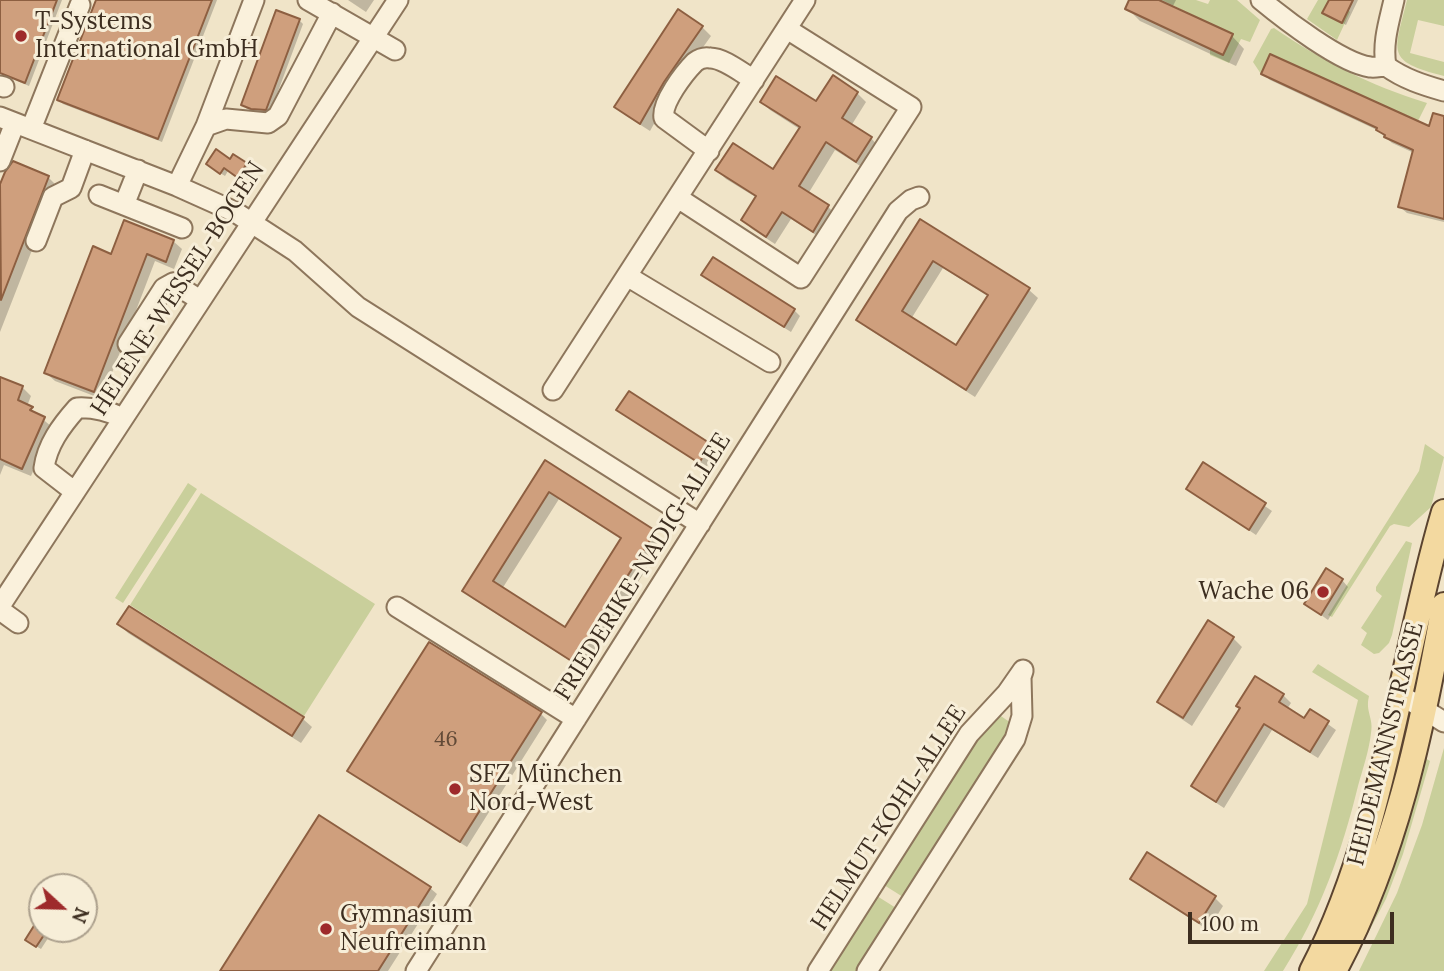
<!DOCTYPE html>
<meta charset="utf-8">
<style>
body{margin:0}
#map{position:relative;width:1444px;height:971px;overflow:hidden;background:#f0e4c8;font-family:Lora,serif}
canvas{display:block}
.north{position:absolute;left:28px;top:873px;width:70px;height:70px;box-sizing:border-box;background:#f7eed8;border:2px solid #ada18e;border-radius:50%;rotate:112deg;font-size:19px;font-weight:700;line-height:28px;text-align:center;color:#3d2e20}
.north::after{content:'';display:block;margin:auto;width:24px;height:32px;background:#9e2a2b;clip-path:polygon(50% 0,100% 100%,50% 72%,0 100%)}
.scale{position:absolute;left:1188px;top:912px;width:206px;height:32px;box-sizing:border-box;border:4px solid #3d2e20;border-top:0;padding-left:9px;font-size:21px;line-height:24px;white-space:nowrap;color:#3d2e20;-webkit-text-stroke:5px #f7eed8;paint-order:stroke}
</style>
<div id="map">
<canvas width="1444" height="971"></canvas>
<div class="north">N</div>
<div class="scale">100 m</div>
</div>
<script>
const c = document.querySelector('canvas').getContext('2d');
c.lineJoin = 'round';
function fill(path, color) { c.fillStyle = color; c.fill(path, 'evenodd'); }
function stroke(path, color, width, dash) { c.strokeStyle = color; c.lineWidth = width; c.lineCap = dash ? 'butt' : 'round'; c.setLineDash(dash || []); c.stroke(path); }
function label(font, color, halo, rows, align = 'center') {
  c.font = font + ' Lora,serif'; c.lineWidth = 6; c.setLineDash([]); c.textBaseline = 'middle'; c.strokeStyle = halo; c.fillStyle = color; for (const [text, x, y, turn = 0] of rows) {
    c.save(); c.translate(x, y); c.rotate((+turn || 0) * Math.PI / 180); c.textAlign = isNaN(turn) ? turn : align; if (halo) c.strokeText(text, 0, 0); c.fillText(text, 0, 0); c.restore();
  }
}
fill(new Path2D(`
 M1162 0H1196L1208 4 1210 0H1237L1260 20 1250 42 1241 39 1229 63 1210 55V49L1223 54 1232 34Z
 M1318 0H1329L1323 14 1342 23 1348 10 1350 12 1337 40 1307 19Z
 M1407 0H1444V26L1418 20 1410 53 1444 62V76C1385 61 1394 53 1407 0Z
 M1274 28C1324 62 1369 85 1427 103L1417 123 1410 117 1270 55 1261 74 1253 62 1271 29Z
 M1425 444 1444 457 1431 507 1409 527 1394 524 1390 526 1332 617 1328 615 1419 471Z
 M188 483 197 489 123 603 115 598Z
 M201 493 375 604 304 716 130 605Z
 M1406 541 1412 543 1392 635 1389 643 1379 653 1374 654 1361 645 1367 633 1361 628 1382 596 1376 591V587Z
 M1318 664 1369 696C1365 712 1374 718 1371 733 1369 751 1363 768 1358 786 1342 852 1320 913 1283 971H1264L1307 904 1358 700 1312 672Z
 M998 714 1011 723 1008 732 903 897 884 885 991 717Z
 M1444 748V971H1359L1397 893 1422 825Z
 M1425 758 1430 761 1403 854 1386 899 1348 971H1342L1389 865 1402 844Z
 M877 896 896 908 857 971H830Z`), '#c9cf9b');
fill(new Path2D(`
 M0 0H62L29 86 0 74Z
 M98 0H217L162 142 63 104 59 100Z
 M348 0H374L366 12Z
 M1131 0H1176L1172 8 1232 36 1244 49 1236 66 1140 21 1127 8Z
 M1331 0H1358L1346 25 1324 13Z
 M678 12 702 27 711 36 672 91 650 131 625 115 617 107Z
 M299 20 303 24 270 113 256 112 247 109 243 105Z
 M1263 74 1430 128 1444 117V222L1407 213 1400 207 1414 153 1392 143 1377 130 1270 80Z
 M833 78 857 93 866 102 851 126 871 138 879 147 865 169 835 150 808 194 828 207 837 215 822 239 791 219 775 244 752 229 743 220 757 198 726 179 717 170 774 171 801 130 770 110 762 102 817 104Z
 M234 156 250 168 242 180 228 171 225 176 212 168 231 161Z
 M6 173 48 177 57 186 0 332V189Z
 M921 221 1029 290 1038 298 975 397 867 328 858 320ZM943 268 989 297 957 348 911 319Z
 M173 241 182 249 174 269 155 261 102 399 55 381 46 373 112 256Z
 M704 275 794 310 800 316 791 332 710 281Z
 M0 379 22 387 31 396 27 406 52 427 31 476 4 465 0 475Z
 M619 410 710 445 716 451 706 468 625 416Z
 M546 463 655 533 664 541 583 669 473 599 464 590ZM559 499 622 540 565 629 502 589Z
 M1204 464 1272 511 1256 535 1188 489Z
 M1342 580 1348 587 1328 620 1306 604Z
 M119 624 303 719 312 727 301 743 128 633Z
 M1233 638 1242 647 1192 726 1168 710 1159 702Z
 M1283 695 1291 703 1287 709 1305 720 1310 711 1336 730 1318 758 1272 730 1224 808 1201 793 1193 786Z
 M541 714 547 720 467 847 356 777 350 771Z
 M1132 879 1215 898 1223 906 1208 930 1141 887Z
 M430 888 437 894 388 971H222Z
 M42 916V929H54L41 949 31 943Z`), '#0003');
const building = new Path2D(`
 M0 0H57L25 83 0 73Z
 M96 0H212L158 139 57 100Z
 M1129 0H1159L1233 34 1223 55 1125 9Z
 M1329 0H1353L1342 23 1322 13Z
 M678 9 703 26 664 82 640 124 614 107Z
 M276 10 300 19 266 110 251 109 241 105Z
 M1270 54 1429 126 1433 113 1444 116V219L1398 207 1413 150 1384 137 1385 135 1376 130 1377 128 1261 74Z
 M833 75 858 92 842 118 872 137 856 162 826 142 799 186 829 205 813 232 782 212 766 237 741 220 756 196 715 170 733 143 773 169 800 127 760 102 776 76 816 101Z
 M216 149 230 159 233 154 247 163 238 178 224 168 220 174 206 164Z
 M13 161 49 176 1 300 0 184 5 172Z
 M920 219 1030 288 966 390 856 320ZM933 261 988 295 956 345 902 311Z
 M124 220 174 240 166 262 147 254 94 392 44 373 93 246 111 254Z
 M713 257 795 309 784 327 701 275Z
 M0 377 23 386 18 400 33 407 30 410 45 417 22 469 0 459Z
 M629 391 711 444 699 463 616 410Z
 M545 460 656 531 573 662 462 591ZM549 492 621 538 565 627 493 581Z
 M1203 462 1266 503 1249 530 1186 489Z
 M1326 568 1343 579 1321 615 1304 604Z
 M129 606 304 717 292 736 117 624Z
 M1208 620 1234 637 1183 718 1157 702Z
 M429 642 542 712 460 842 347 771Z
 M1255 676 1284 694 1279 702 1304 718 1310 709 1329 721 1310 752 1264 724 1216 802 1191 786 1240 708 1236 706Z
 M319 815 431 887 378 971H220Z
 M1147 852 1216 896 1199 923 1130 879Z
 M42 913V929H48L36 947 25 940Z`);
fill(building, '#cf9f7d');
stroke(building, '#8d5f41', 2);
const minor = new Path2D(`
 M308 0 395 50
 M1261 0C1284 19 1341 63 1370 67 1375 68 1381 66 1386 66 1404 79 1423 85 1444 91
 M1386 66C1382 43 1389 22 1394 0
 M0 86 4 87
 M0 117 177 186 235 212 295 251 358 307 700 524
 M206 126 226 119 268 123 278 116 332 13
 M31 129 80 5
 M709 151 664 118C661 103 684 73 695 62 699 59 705 57 710 58 724 58 742 73 754 80
 M0 161 15 123
 M177 186 206 126 254 0
 M99 195 182 228
 M678 198 801 278 911 107 787 29
 M124 205 138 170
 M36 241 53 197 71 188 85 150
 M627 276 770 362
 M128 344 164 288 173 283 200 300
 M553 390 805 0
 M75 492 44 468C47 445 61 426 77 408 94 407 108 411 123 418
 M0 606 398 0
 M397 607 576 719
 M0 610 18 623
 M1401 695 1444 722
 M416 971 898 211 911 200 919 197
 M818 971 969 734 1007 693 1023 670
 M867 971 1015 739 1022 716 1021 677 1023 671`);
const major = new Path2D(`
 M1312 971C1386 828 1399 664 1444 512
 M1334 971C1395 858 1422 730 1444 605`);
stroke(minor, '#8d765c', 23);
stroke(major, '#5b4430', 28);
stroke(minor, '#faf1dc', 19);
stroke(major, '#f3d9a0', 24);
for (const [x, y, r, color] of [
 [21,36,7,"#9e2a2b"],
 [1323,592,7,"#9e2a2b"],
 [455,789,7,"#9e2a2b"],
 [326,929,7,"#9e2a2b"]
]) { const dot = new Path2D(); dot.arc(x, y, r, 0, 2 * Math.PI); c.fillStyle = color; c.fill(dot); stroke(dot, '#f7eed8', 2.5); }
label('21px', '#624a37', null, [
 ["46",446,740]
]);
label('24px', '#3d2e20', '#f7eed8', [
 ["T-Systems",35,22],
 ["International GmbH",35,50],
 ["Wache 06",1309,592,"right"],
 ["SFZ München",469,775],
 ["Nord-West",469,803],
 ["Gymnasium",340,915],
 ["Neufreimann",340,943]
], 'left');
label('24px', '#3d2e20', '#f7eed8', [
 ["HELENE-WESSEL-BOGEN",178,289,-57],
 ["FRIEDERIKE-NADIG-ALLEE",643,567,-58],
 ["HEIDEMANNSTRASSE",1386,744,-76],
 ["HELMUT-KOHL-ALLEE",889,818,-57]
]);
</script>
